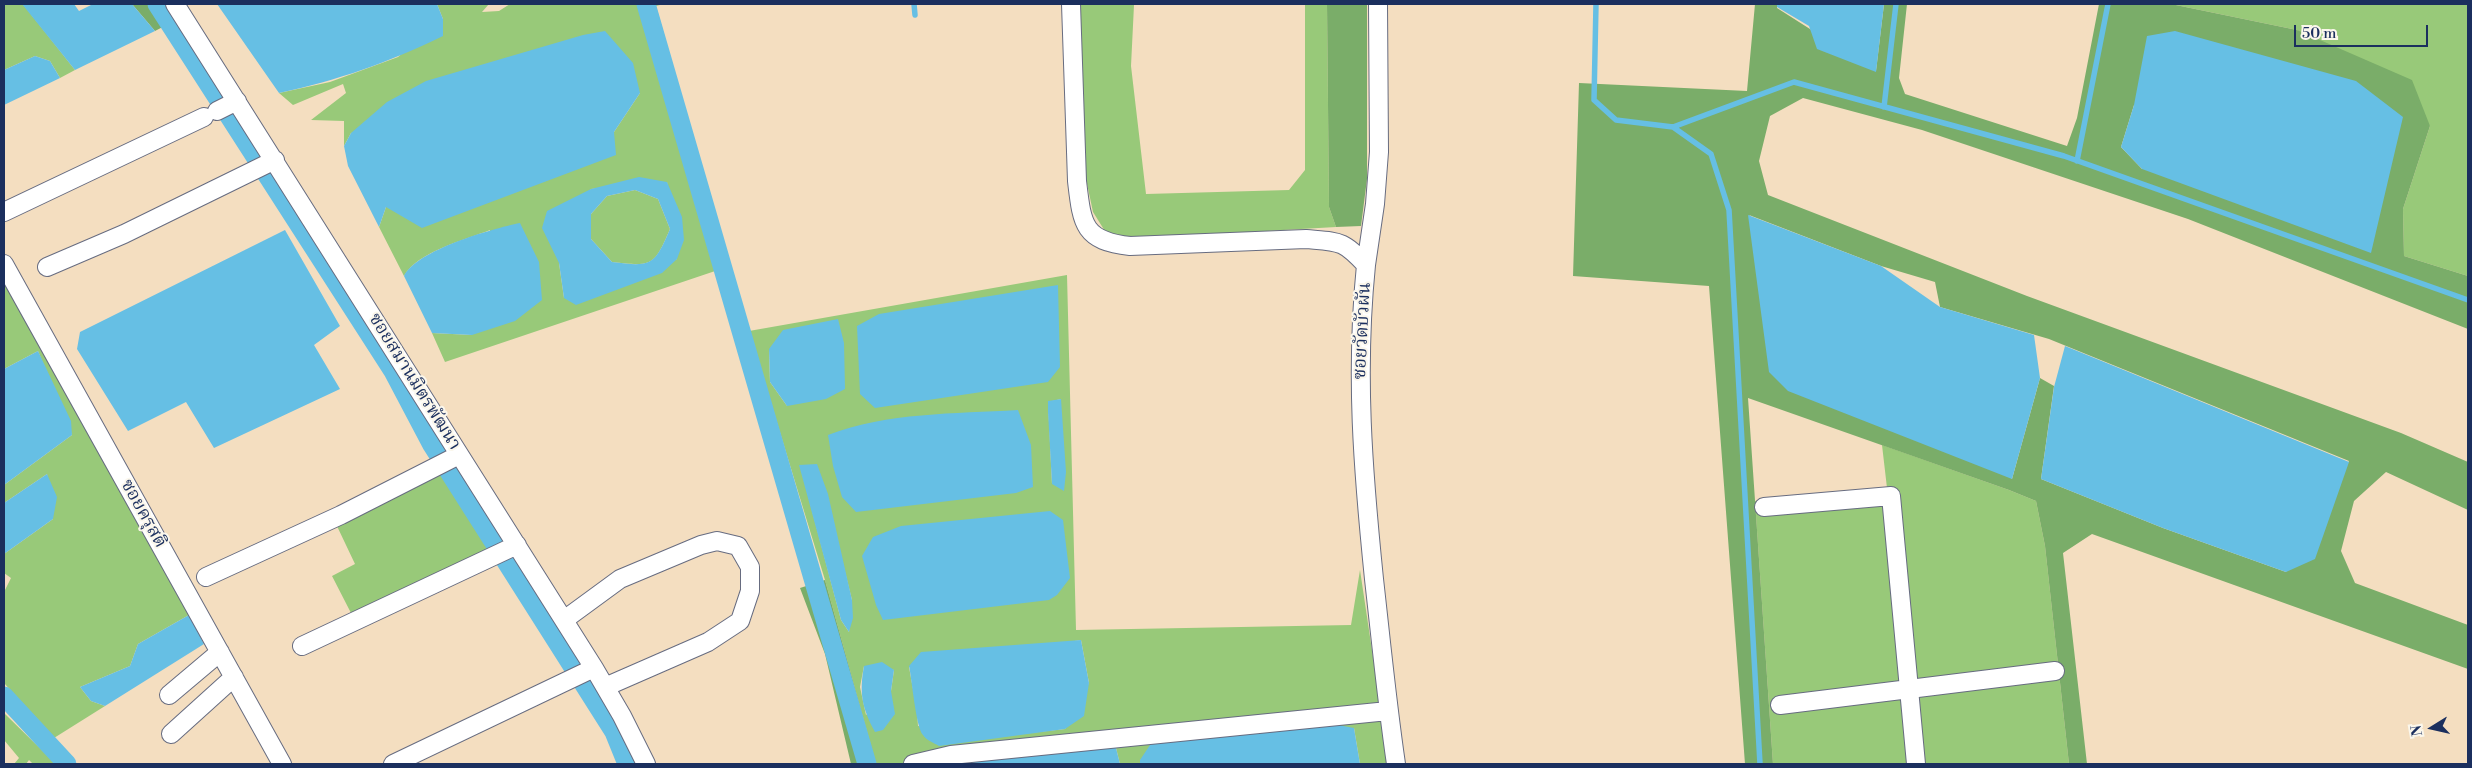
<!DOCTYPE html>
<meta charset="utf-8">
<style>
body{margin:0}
#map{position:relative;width:2472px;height:768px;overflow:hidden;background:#f4dec0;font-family:"Libre Bodoni",serif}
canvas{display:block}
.frame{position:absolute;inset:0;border:5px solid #1b2f5e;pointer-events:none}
.north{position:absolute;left:2407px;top:703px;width:50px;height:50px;-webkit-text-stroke:4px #fbf7ec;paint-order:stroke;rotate:260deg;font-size:14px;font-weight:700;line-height:20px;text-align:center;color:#1b2f5e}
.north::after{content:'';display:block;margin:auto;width:18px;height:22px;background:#1b2f5e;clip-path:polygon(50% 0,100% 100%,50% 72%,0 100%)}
.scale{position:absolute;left:2294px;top:25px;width:134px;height:22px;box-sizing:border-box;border:2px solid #1b2f5e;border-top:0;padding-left:6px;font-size:15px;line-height:18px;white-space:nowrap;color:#1b2f5e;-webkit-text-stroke:4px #fbf7ec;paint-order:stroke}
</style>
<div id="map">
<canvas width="2472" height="768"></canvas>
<div class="frame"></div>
<div class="north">N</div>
<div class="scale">50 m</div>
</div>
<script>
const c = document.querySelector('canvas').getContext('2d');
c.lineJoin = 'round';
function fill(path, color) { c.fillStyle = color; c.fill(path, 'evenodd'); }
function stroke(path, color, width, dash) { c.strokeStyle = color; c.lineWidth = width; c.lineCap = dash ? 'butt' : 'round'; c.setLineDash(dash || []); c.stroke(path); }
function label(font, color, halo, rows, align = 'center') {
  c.font = font + ' "Libre Bodoni","Noto Serif Thai",serif'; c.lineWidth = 4; c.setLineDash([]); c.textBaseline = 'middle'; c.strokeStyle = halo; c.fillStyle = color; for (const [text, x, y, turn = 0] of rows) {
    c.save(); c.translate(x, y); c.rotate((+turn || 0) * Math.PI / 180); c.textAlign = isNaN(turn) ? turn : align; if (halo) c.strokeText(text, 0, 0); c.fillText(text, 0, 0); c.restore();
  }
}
fill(new Path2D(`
 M4 4H23L75 70 60 78 50 61 35 56 4 70Z
 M437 4H489L482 12 499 11 510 4H664L656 6 730 266 445 362 432 333 472 335 490 230C465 240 417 252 404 276L379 227 386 207 614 132 640 93 351 133 344 146V121L311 120 346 93 343 84 293 105 279 93 330 82 398 57 443 19ZM667 182 677 259 564 298 559 263 591 189Z
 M1077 4H1150L1134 5 1131 66 1146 194 1289 190 1305 170V4H1327L1329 207 1336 227 1145 238 1108 236 1093 212 1086 179Z
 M2171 4H2468V276L2404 256 2403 209 2430 126 2297 30Z
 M635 190 658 199 670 229C654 266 653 267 612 262L591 239V214L607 196Z
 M1067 275 1076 630 1351 625 1360 570 1389 764H1360L1354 728 1140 760V764H1120L1116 748 940 764H876L825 580 749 331ZM769 349 787 406 770 382ZM1061 399 1052 484 1048 402ZM800 465 843 564 852 600 849 632 841 620ZM1081 640 1089 683 1065 729 1020 734 918 726 917 711 909 667ZM864 666 894 670 891 691 866 715 860 687Z
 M4 278 189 615 138 644 130 666 80 687 91 701 105 706 54 738 4 683V592L11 578 4 573V554L53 519 47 474 4 503V485L72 435 38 351 4 369Z
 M1882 445 2009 490 2036 501 2045 546 2069 764H1773L1755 501 1887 488Z
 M456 465 502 538 496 547 351 613 332 576 355 564 336 524Z
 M4 713 56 764H33L29 760 26 764H14L19 758 4 740Z`), '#98c979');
fill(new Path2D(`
 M132 4H168L178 19 155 31Z
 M1327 4H1367V179L1361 226 1336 227 1329 207Z
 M1755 4H1777V8L1876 71 1884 4H1907L1899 78 1905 94 2067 146 2077 118 2099 4H2171L2297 30 2412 80 2430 126 2403 209 2404 256 2468 276V329L2188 219 1922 130 1803 98 1770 116 1759 161 1768 195 2027 296 2401 433 2468 462V510L2386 472 2354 501 2341 551 2355 583 2468 625V669L2092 534 2063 553 2087 764H2069L2045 546 2036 501 2009 490 1748 398 1773 764H1745L1709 286 1573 276 1579 83 1747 91ZM2134 105 2142 169 2121 147ZM1749 215 1881 266 1935 282 1940 307 2049 339 2349 461 2286 572 2163 528 2041 479 2054 386 2040 378 2012 479Z
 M825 580 876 764H851L825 654 800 588Z`), '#7aad69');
fill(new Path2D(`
 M22 4H74L79 11 93 4H132L155 31 75 70Z
 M217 4H437L443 19V36C387 63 339 80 279 93Z
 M1777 4H1884L1876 72 1817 49 1809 26 1777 7Z
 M605 31 633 63 640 93 614 132 616 155 422 228 386 207 379 227 348 166 344 146 351 133 387 102 426 81 583 35Z
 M2175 31 2356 81 2403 117 2371 253 2142 169 2121 147 2134 105 2147 36Z
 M35 56 50 61 60 78 4 105V70Z
 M639 177 667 182 682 217 684 240 677 259 662 273 576 305 564 298 559 263 542 228 547 211 591 189ZM635 190 658 199 670 229C654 266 652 267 612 262L591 239V214L607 196Z
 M1748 215 1881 266 1940 307 2034 335 2040 378 2012 479 1788 391 1769 372Z
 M520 223 539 262 542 300 515 321 472 335 432 333 404 276C417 250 491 229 520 223Z
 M285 230 340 326 314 345 340 389 214 448 186 402 128 431 77 349 80 332Z
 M1058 285 1060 367 1048 382 875 408 860 394 857 326 879 314Z
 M838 319 844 343 845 389 826 399 787 406 770 382 769 349 783 330Z
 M2065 346 2349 462 2315 559 2286 572 2163 528 2041 479 2054 387Z
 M38 351 71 421 72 435 4 485V369Z
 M1061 399 1066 472 1064 491 1052 484 1048 412V401Z
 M1018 410 1031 445 1033 487 1016 493 856 512 842 497 833 466 828 435C888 412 954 414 1018 410Z
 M817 464 828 494 852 600 853 618 849 632 841 620 799 465Z
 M47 474 57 497 53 519 4 554V503Z
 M1050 511 1063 520 1070 578 1057 595 1049 600 883 620 876 605 862 556 873 537 901 526Z
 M189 615 204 644 105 706 91 701 80 687 130 666 138 644Z
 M1081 640 1089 683 1084 716 1065 729 939 746C934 743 926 740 923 735 916 728 912 680 909 666L921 652Z
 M882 662 894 670 891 691 895 714 883 730 875 732C862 708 859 693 864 666Z
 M1327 723 1354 728 1360 764H1140V760L1152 742Z
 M1100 746 1116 748 1120 764H940Z`), '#66bfe4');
stroke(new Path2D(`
 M914 4 915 15
 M1596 4 1594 100 1616 120 1673 127 1794 82 2064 156 2468 300
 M1884 107 1896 4
 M1673 127 1711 154 1729 210 1760 764
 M2077 161 2108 4`), '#66bfe4', 5.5);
stroke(new Path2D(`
 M157 4 393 371 432 445 614 732 627 764
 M646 4 867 764
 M4 696 67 764`), '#66bfe4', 19);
const minor = new Path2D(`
 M175 4 594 668 622 716 646 764
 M1071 4 1077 181C1082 224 1083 241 1130 246L1306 239C1340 242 1343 240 1366 265 1355 374 1363 471 1374 579 1381 641 1387 703 1396 764
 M217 111 237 101
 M4 212 204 117
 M4 264 282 764
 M1366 265 1375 204 1379 152 1378 4
 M47 267 124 234 275 160
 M1764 507 1891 496 1916 764
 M206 577 341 515 459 455
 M564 620 620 579 701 545 717 541 738 546 750 567V591L740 621 708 642 605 687
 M302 646 517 545
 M169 695 220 652
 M1780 705 2055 671
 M171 734 234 677
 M393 764 594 668
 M913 764 951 755 1388 711`);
stroke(minor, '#676c80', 20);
stroke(minor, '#fff', 18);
label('18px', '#1b2f5e', '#fbf7ec', [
 ["ซอยวัดบัวผัน",1363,331,-87],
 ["ซอยสมานมิตรพัฒนา",414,382,58],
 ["ซอยครุสติ",143,514,61]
]);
</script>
